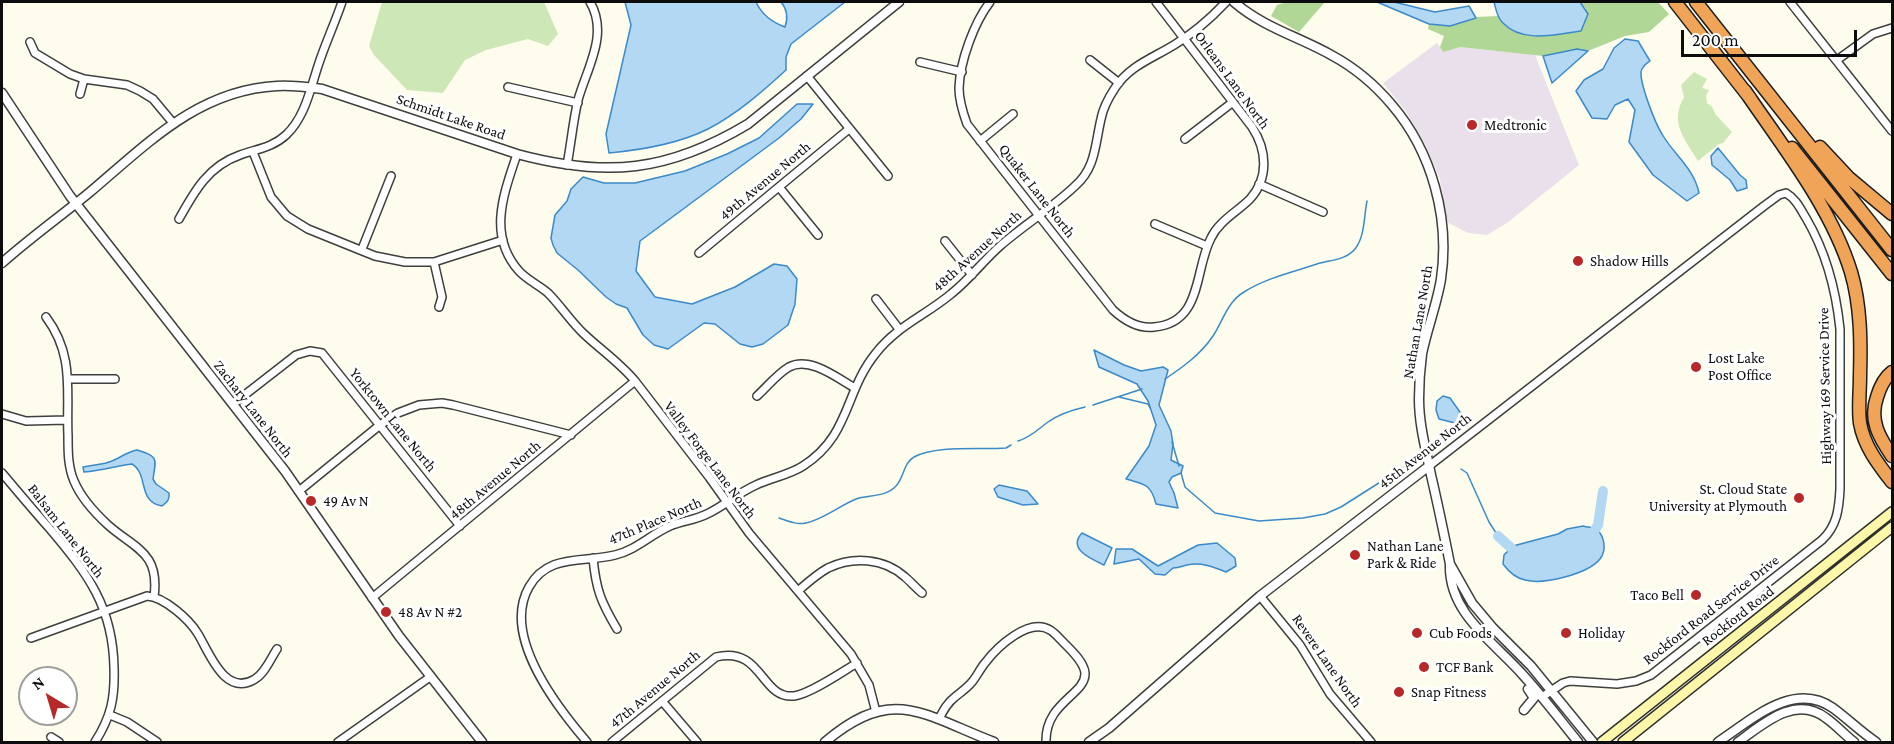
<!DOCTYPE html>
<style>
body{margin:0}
#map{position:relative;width:1894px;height:744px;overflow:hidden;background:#fefcec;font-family:"Crimson Pro",serif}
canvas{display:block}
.frame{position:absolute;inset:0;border:3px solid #0c0c0c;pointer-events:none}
.north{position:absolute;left:18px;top:666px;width:60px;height:60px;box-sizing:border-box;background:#fff;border:2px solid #9e9e9e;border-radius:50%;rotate:322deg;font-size:16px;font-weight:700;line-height:24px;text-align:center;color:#0c0c0c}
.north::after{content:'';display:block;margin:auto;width:21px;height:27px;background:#b72929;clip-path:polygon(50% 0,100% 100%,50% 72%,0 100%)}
.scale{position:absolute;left:1681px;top:30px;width:176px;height:27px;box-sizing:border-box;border:3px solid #0c0c0c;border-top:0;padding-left:8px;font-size:18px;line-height:21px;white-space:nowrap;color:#0c0c0c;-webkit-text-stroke:4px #fff;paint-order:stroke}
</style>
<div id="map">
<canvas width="1894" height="744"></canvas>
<div class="frame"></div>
<div class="north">N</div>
<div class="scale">200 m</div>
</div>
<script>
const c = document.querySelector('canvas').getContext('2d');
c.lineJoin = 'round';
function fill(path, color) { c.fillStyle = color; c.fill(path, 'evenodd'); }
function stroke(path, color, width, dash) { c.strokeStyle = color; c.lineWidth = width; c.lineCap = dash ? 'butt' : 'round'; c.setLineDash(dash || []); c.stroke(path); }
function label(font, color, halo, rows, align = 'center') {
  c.font = font + ' "Crimson Pro",serif'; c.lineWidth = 6; c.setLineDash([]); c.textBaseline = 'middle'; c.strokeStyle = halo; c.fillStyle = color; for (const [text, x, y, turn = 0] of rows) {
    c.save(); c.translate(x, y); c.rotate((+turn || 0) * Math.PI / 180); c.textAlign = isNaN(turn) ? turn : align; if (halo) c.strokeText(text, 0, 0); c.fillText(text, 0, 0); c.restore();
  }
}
fill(new Path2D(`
 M1437 43 1443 51 1460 47 1535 55 1579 165 1507 223 1487 235 1468 233 1447 222 1440 179 1425 144 1406 112 1383 83Z`), '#eae0eb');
fill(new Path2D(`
 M382 2H544L558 34 548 46 528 39 486 50 465 60 443 93 407 90 374 55 369 46Z
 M1694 72 1707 79 1702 88 1709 90 1706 96 1707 103 1712 107 1716 115 1732 132 1723 143 1719 144 1698 161C1685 139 1669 123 1684 97L1681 85Z`), '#cee7b7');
fill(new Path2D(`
 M1287 2H1325L1299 32 1271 16 1277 5Z
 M1580 2H1658L1669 14 1649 32 1625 36 1588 51 1577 49 1543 56 1460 47 1443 52 1440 47 1444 36 1428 29 1429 24 1450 26 1476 17 1498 16C1513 43 1555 34 1581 31L1586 9Z`), '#b1d797');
const water = new Path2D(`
 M625 2H756C762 15 771 22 785 27 788 18 787 9 781 2H845L791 44 786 57V70C762 92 737 114 708 129 678 144 641 150 609 153L606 134 631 25Z
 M1377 2H1394L1435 12 1469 6 1476 18 1450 26 1429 24Z
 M1494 2H1580L1588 14 1581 31C1557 34 1523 44 1503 23 1497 18 1496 9 1494 2Z
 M1625 39 1638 41 1650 61C1646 64 1642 66 1641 72 1640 84 1655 123 1662 134 1674 155 1694 168 1699 193L1687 201 1653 175 1629 142 1635 110 1628 99 1615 105 1607 119 1592 118 1576 91 1584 80 1603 69 1614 48Z
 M1577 49 1588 51 1552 83 1543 56Z
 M797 104H813L801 119 779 138 640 241 636 271 655 297 692 304 735 287 774 264 787 266 797 279 795 304 788 325 763 344 752 347 740 344 715 324 704 323 668 349 654 345 643 335 627 308 616 304 606 297 578 270 557 253 553 245 551 238 555 215 567 201 571 189 583 177 604 183H635L685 171 727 154 759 138Z
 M1718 148 1740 175 1746 180 1747 188 1737 191 1730 180 1712 165 1711 156Z
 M1094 350 1124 365 1141 371 1163 367 1168 370 1159 405 1171 431 1173 444 1171 460 1183 466 1181 473 1172 477 1169 482 1174 493 1178 508 1156 504C1151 484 1144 484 1126 479L1149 446 1156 425 1148 401 1137 384 1099 367Z
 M1443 396 1450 398 1467 422 1455 423 1439 419 1436 410 1437 401Z
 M137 450C159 456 156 459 153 479L156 484 169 493C170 500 167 502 162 506 137 502 149 474 132 464 116 466 101 471 84 472L83 467C92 465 100 465 109 462 119 459 126 452 137 450Z
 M999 485 1027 491 1038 504 1023 505 998 497 994 489Z
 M1583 526C1586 527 1590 527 1593 528 1605 532 1607 550 1600 559 1588 574 1543 585 1525 580 1515 578 1509 572 1503 564L1504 555 1513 546 1558 534 1567 529Z
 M1082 533 1112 548 1104 565C1091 559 1067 549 1082 533Z
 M1217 543 1235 558 1236 566 1226 572C1214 567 1201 562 1187 565 1182 566 1180 568 1173 568L1165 575 1155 574 1139 559 1114 564 1116 549H1132L1158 566 1198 545Z`);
fill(water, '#b2d8f4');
stroke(water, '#3b8ac9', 1.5);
stroke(new Path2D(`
 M1165 379C1183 367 1201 354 1213 336 1223 321 1227 302 1244 292 1266 278 1293 272 1317 264 1330 260 1346 260 1355 249 1365 237 1364 215 1367 201
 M1119 397 1148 404 1150 408
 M1093 405 1142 389
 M1018 441C1031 437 1037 430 1048 422 1059 414 1072 410 1085 407
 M1172 442 1179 466
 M1461 469 1467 473 1489 522 1498 536
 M1181 473 1185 487 1215 513 1259 521 1303 518 1325 514 1341 507 1404 467
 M779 518C788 521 796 525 806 523 824 519 839 506 856 499 868 495 885 497 895 487 904 479 903 463 914 457 937 445 980 450 1006 448L1011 445`), '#3b8ac9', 1.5);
stroke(new Path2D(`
 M1498 536 1520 556
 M1588 542 1598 525 1603 491`), '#b2d8f4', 10);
const minor = new Path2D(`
 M990 2C974 23 960 61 959 88 959 101 963 113 967 124L1113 310C1125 321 1138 329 1154 327 1203 323 1194 270 1211 238 1219 221 1237 212 1250 199 1269 178 1267 150 1252 127L1156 2
 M1790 2 1892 131
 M30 42 35 53 70 74 84 79 127 85 140 91 153 99 173 123
 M1090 60 1119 83
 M1837 60 1873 34 1892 28
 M920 62 962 72
 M807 76 888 176
 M508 87 578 103
 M80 94 84 79
 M1185 139 1233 102
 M980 141 1013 114
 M253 152 271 197 287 216 308 229 375 256 405 262H434L503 240
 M517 154C504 193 487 235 519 271 527 280 539 285 548 293 561 306 571 322 584 334 601 350 620 363 635 381L709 477 749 533 851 654 869 685 876 712
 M567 165C571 144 573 121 578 100 587 68 609 34 590 2
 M1259 184 1323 212
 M779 187 818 235
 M179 219C194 192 208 166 240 155 256 149 272 148 286 135 305 117 310 90 318 66 325 44 335 23 342 2
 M1155 224 1207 246
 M945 241 972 275
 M362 249 391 176
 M699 253 849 129
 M434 262 442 297 439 307
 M876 299 899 329
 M46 317C75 356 66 391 68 436 68 452 68 467 74 481 81 498 95 513 108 525 135 549 160 552 154 597
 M68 379H115
 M757 396C767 387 777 374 789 367 810 356 837 378 855 388
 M233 404 296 355 310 351 322 353 460 526
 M2 414 26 421 67 420
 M1429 466 1764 206 1779 195 1786 193C1796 199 1800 208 1806 218 1826 252 1836 290 1840 329V489C1839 509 1837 526 1822 540L1651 675 1636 681 1617 684 1570 681 1563 683 1542 697
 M2 473C18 492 34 511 50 529 88 574 113 607 114 668 115 698 111 717 95 742
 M299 491 380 425 398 413 419 405 442 403 453 405 571 435
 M593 558C596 590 601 602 617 629
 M798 591C807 583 817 574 828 568 853 556 884 558 905 577 911 582 916 588 922 593
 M1260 596 1300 645 1330 694 1371 742
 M372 598 635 381
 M31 638 147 596C164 597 189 619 198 634 209 652 225 698 255 679 265 673 271 658 277 649
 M662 701 697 742
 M110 715 127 722 157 742
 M939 719C943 711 947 703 955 697 961 692 967 688 972 682 977 676 980 669 985 663 997 647 1029 617 1050 630 1055 633 1060 639 1064 643 1071 650 1084 662 1085 673 1086 695 1045 702 1046 742
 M51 737 59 742
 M338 742 430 677
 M587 742C557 707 501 636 529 587 548 553 583 563 615 555 636 550 650 535 670 526 682 521 695 520 707 514 724 506 738 493 756 485 771 478 789 475 803 466 851 435 844 392 876 353 897 326 926 315 951 294 969 280 983 261 1000 246 1024 225 1052 208 1075 186 1096 168 1095 144 1101 119 1103 108 1109 97 1115 88 1129 66 1153 58 1174 45 1194 33 1210 19 1226 2
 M612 742 716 657C763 646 760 699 794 696 810 694 842 672 857 663`);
const tertiary = new Path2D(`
 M1234 2C1264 28 1300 37 1333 56 1355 68 1376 86 1392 105 1432 152 1450 218 1441 279 1437 304 1427 329 1422 354 1420 369 1419 384 1419 399 1419 425 1426 450 1431 475 1438 505 1444 534 1450 564 1448 613 1494 642 1523 675 1543 697 1560 720 1578 742
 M2 93 70 196 285 471 399 636 482 742
 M2 263C30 238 61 216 90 192 147 144 198 90 277 86 292 85 307 87 322 89L517 154C606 178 668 172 748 124L899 2
 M1450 564 1472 603 1493 628 1531 666 1593 742
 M1524 710 1534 698 1528 689
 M825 742C893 684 923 715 994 742
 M1089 742 1109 728 1260 596 1429 466
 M1718 742C1750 721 1793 680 1833 708 1848 719 1861 732 1876 742
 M1738 742C1762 725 1795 694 1826 718 1836 725 1845 735 1854 742`);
const secondary = new Path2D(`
 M1602 742 1892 512
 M1623 742 1892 527`);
const motorway = new Path2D(`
 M1675 2 1750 98
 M1696 2 1892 250
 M1745 91C1783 147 1831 207 1851 272 1861 306 1861 342 1860 377 1860 391 1858 408 1860 423 1864 446 1878 464 1892 482
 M1820 147 1849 178 1892 214
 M1792 148 1892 274
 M1892 372C1884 378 1880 387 1877 397 1869 420 1879 437 1892 456`);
stroke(minor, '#3f3f3f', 10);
stroke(tertiary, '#3f3f3f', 11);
stroke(secondary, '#2e2e2e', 12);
stroke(motorway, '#1d1d1d', 15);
stroke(minor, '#fff', 7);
stroke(tertiary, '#fff', 8);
stroke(secondary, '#fcf7a9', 9);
stroke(motorway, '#f0a458', 12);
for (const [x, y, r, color] of [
 [1472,125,6,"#b72929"],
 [1578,261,6,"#b72929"],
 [1696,367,6,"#b72929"],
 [1799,498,6,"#b72929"],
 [311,501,6,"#b72929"],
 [1355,555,6,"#b72929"],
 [1696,595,6,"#b72929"],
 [386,612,6,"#b72929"],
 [1417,633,6,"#b72929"],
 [1566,633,6,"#b72929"],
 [1424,667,6,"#b72929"],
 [1399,692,6,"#b72929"]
]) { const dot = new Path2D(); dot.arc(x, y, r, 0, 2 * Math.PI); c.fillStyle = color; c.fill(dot); stroke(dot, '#fff', 2); }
label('15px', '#0c0c0c', '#fff', [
 ["Orleans Lane North",1232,80,54],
 ["Schmidt Lake Road",451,117,19],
 ["49th Avenue North",765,181,-40],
 ["Quaker Lane North",1037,191,52],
 ["48th Avenue North",977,251,-42],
 ["Nathan Lane North",1418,322,-80],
 ["Highway 169 Service Drive",1825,386,-91],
 ["Zachary Lane North",253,409,52],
 ["Yorktown Lane North",393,420,51],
 ["45th Avenue North",1425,451,-38],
 ["Valley Forge Lane North",710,460,53],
 ["48th Avenue North",495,480,-40],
 ["47th Place North",655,521,-23],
 ["Balsam Lane North",66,531,52],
 ["Rockford Road Service Drive",1711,610,-38],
 ["Rockford Road",1738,616,-38],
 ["Revere Lane North",1327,661,55],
 ["47th Avenue North",655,689,-40]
]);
label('15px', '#0c0c0c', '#fff', [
 ["Medtronic",1484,125],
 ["Shadow Hills",1590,261],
 ["Lost Lake",1708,358],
 ["Post Office",1708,375],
 ["St. Cloud State",1787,489,"right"],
 ["University at Plymouth",1787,506,"right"],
 ["49 Av N",323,501],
 ["Nathan Lane",1367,546],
 ["Park & Ride",1367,563],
 ["Taco Bell",1684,595,"right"],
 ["48 Av N #2",398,612],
 ["Cub Foods",1429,633],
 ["Holiday",1578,633],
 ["TCF Bank",1436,667],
 ["Snap Fitness",1411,692]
], 'left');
</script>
